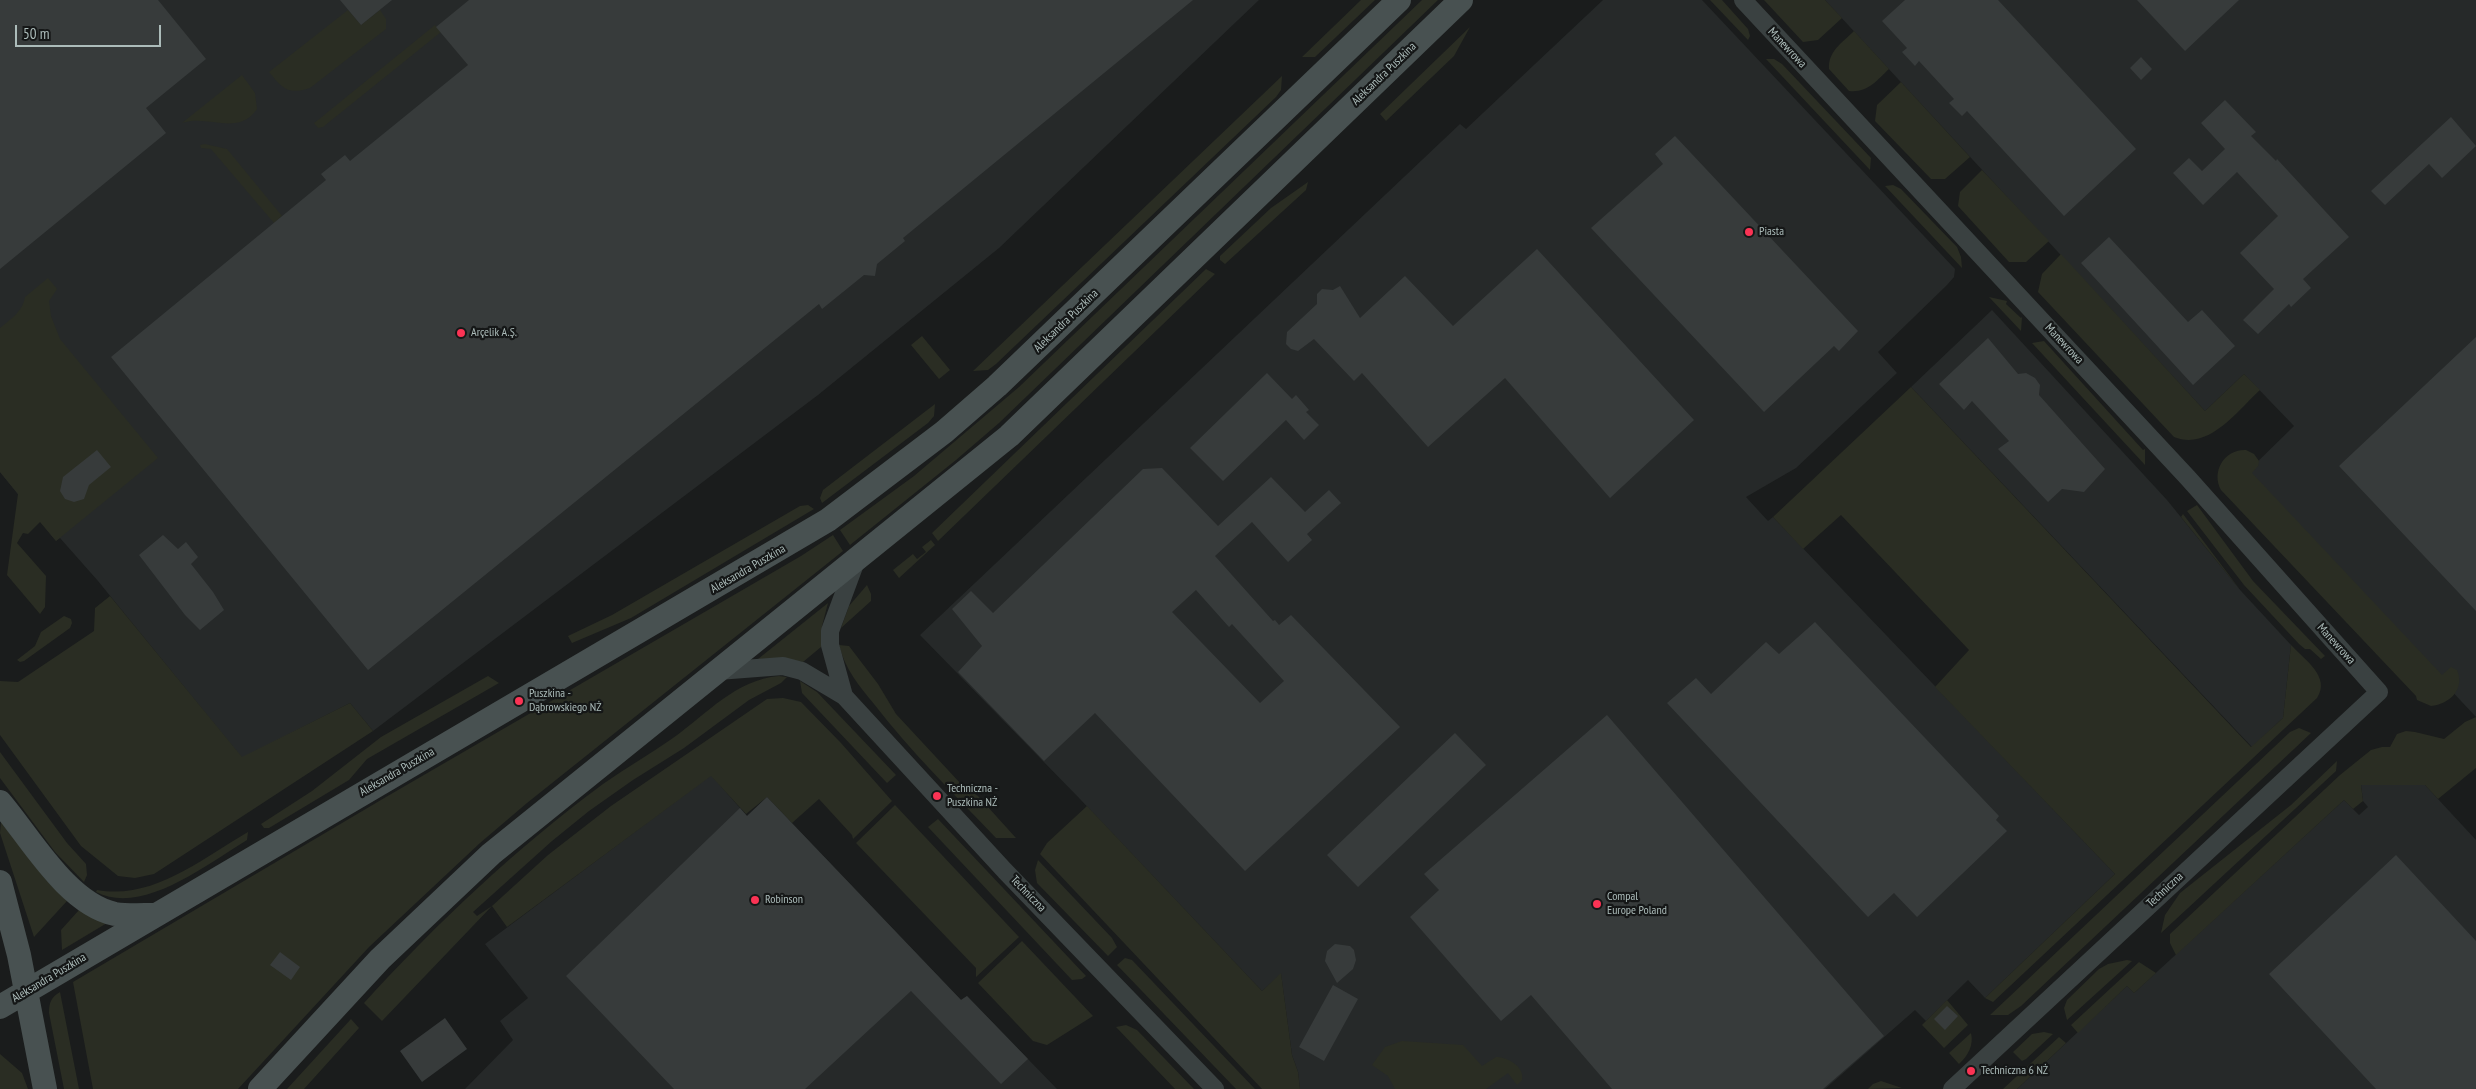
<!DOCTYPE html>
<meta charset="utf-8">
<style>
body{margin:0}
#map{position:relative;width:2476px;height:1089px;overflow:hidden;background:#1a1c1c;font-family:"PT Sans Narrow",sans-serif}
canvas{display:block}
.scale{position:absolute;left:15px;top:25px;width:146px;height:22px;box-sizing:border-box;border:2px solid #acbcba;border-top:0;padding-left:6px;font-size:15px;line-height:18px;white-space:nowrap;color:#acbcba;-webkit-text-stroke:4px #151717;paint-order:stroke}
</style>
<div id="map">
<canvas width="2476" height="1089"></canvas>
<div class="scale">50 m</div>
</div>
<script>
const c = document.querySelector('canvas').getContext('2d');
c.lineJoin = 'round';
function fill(path, color) { c.fillStyle = color; c.fill(path, 'evenodd'); }
function stroke(path, color, width, dash) { c.strokeStyle = color; c.lineWidth = width; c.lineCap = dash ? 'butt' : 'round'; c.setLineDash(dash || []); c.stroke(path); }
function label(font, color, halo, rows, align = 'center') {
  c.font = font + ' "PT Sans Narrow",sans-serif'; c.lineWidth = 4.5; c.setLineDash([]); c.textBaseline = 'middle'; c.strokeStyle = halo; c.fillStyle = color; for (const [text, x, y, turn = 0] of rows) {
    c.save(); c.translate(x, y); c.rotate((+turn || 0) * Math.PI / 180); c.textAlign = isNaN(turn) ? turn : align; if (halo) c.strokeText(text, 0, 0); c.fillText(text, 0, 0); c.restore();
  }
}
fill(new Path2D(`
 M0 0H1259L999 248 818 395 373 731 350 703 242 758 98 581 60 538 56 541 0 472Z
 M1603 0H1702L1955 269 1954 277 1947 285 1878 352 1897 373 1796 468 1746 497 1768 521 1773 517 2115 874 1985 998 1968 980 1926 1021 1915 1010 1825 1089H1300L1298 1072 1292 1055 1281 974 1262 991 1080 799 920 635 1460 124 1466 129Z
 M1825 0H2476V717L2247 472 2294 426 2244 374 2205 411Z
 M1992 310 2167 500 2241 591 2291 645 2283 718 2252 747 1911 387Z
 M711 775 747 816 767 797 961 1000 967 996 1057 1089H465L513 1040 500 1021 528 998 485 944Z
 M2361 785H2425L2476 840V1089H2017L2127 986 2134 993 2344 800 2359 815 2368 807 2363 801Z`), '#262929');
fill(new Path2D(`
 M1361 0H1375L1315 57H1302Z
 M1422 0H1438L999 423 956 460 850 545 840 530 914 476 1019 387Z
 M1710 0H1722L1748 29 1750 36 1748 40Z
 M1764 0H1825L1842 18 1818 40 1803 42Z
 M348 10 361 25 380 10 386 19V29L310 88C288 95 283 89 269 72Z
 M435 25 441 32 323 127 318 128 314 123 318 120Z
 M1470 27 1454 56 1386 121 1380 114Z
 M1854 31 1889 69C1876 81 1868 93 1849 91L1829 69C1828 51 1842 43 1854 31Z
 M1766 59H1774L1782 64 1871 158 1870 170Z
 M242 75 255 93 257 109C238 137 208 114 182 123Z
 M1282 76 1281 90 1276 97 996 364 988 370 973 371Z
 M1901 82 1970 157 1945 179H1931L1875 121 1877 105Z
 M205 144 227 149 282 216 274 223 211 149 201 148 200 145Z
 M1982 170 2049 241 2026 262H2009L1958 206 1960 192Z
 M1308 182 1306 190 1225 264 1220 260V256L1271 208Z
 M1893 185 1901 189 1957 247 1961 257 1962 268 1885 186Z
 M2061 254 2205 411 2244 374 2260 390C2237 411 2209 451 2174 437L2038 292 2042 274Z
 M1206 269 1215 274 938 541 932 533Z
 M48 278 57 289 49 301 51 316 60 339 158 458 56 541 40 522 28 534 23 533 17 543 46 576 45 607 40 614 7 575 18 494 0 472V328C11 319 23 311 25 297Z
 M1989 297 2007 301 2006 304 2021 318 2022 317 2021 331Z
 M922 336 950 370 939 379 911 345Z
 M2044 341 2143 450 2145 449V465L2032 343Z
 M1911 387 2251 747 2283 718 2291 645C2305 660 2331 677 2317 698L1993 1002 1985 998 2115 874 1935 687 1969 650 1841 515 1803 549 1773 517Z
 M935 404 934 416 928 423 822 503 820 498 823 490Z
 M2246 450 2254 454 2259 461 2258 466 2252 473 2442 675 2451 667 2457 670C2465 689 2450 704 2431 706L2417 700 2416 696 2221 490C2211 472 2224 449 2246 450Z
 M808 505 814 509 631 618 572 643 568 636 612 615 800 506Z
 M2197 505 2253 581 2325 656 2321 659 2310 649H2305L2299 644 2244 585 2187 511Z
 M2183 514 2241 591 2181 517Z
 M833 535 843 551 527 803 480 843 369 947 238 1089H93L73 982 386 797 801 556Z
 M931 540 935 545 899 578 893 570 913 554 917 559 926 552 922 547Z
 M867 585 871 594V601L841 628 849 606Z
 M110 596 242 757 350 703 373 731 154 874 135 878 118 876 81 846 0 735V681L18 682 94 631 95 608Z
 M828 603 822 626 821 647 803 662 781 658 759 660 758 659Z
 M64 616 71 619 72 623 70 628 24 661 20 662 17 660 35 646 41 632Z
 M839 645 849 646 878 684 896 714 961 784 978 796 1016 838H996C954 794 911 752 874 704 859 686 845 669 839 645Z
 M488 676 499 683 367 759 349 780 269 828H264L261 824 312 791 381 737Z
 M779 676 787 677 781 683 749 700 684 748 633 780 589 811 552 841 473 912 477 916 492 906 548 855 611 806 767 699 783 698 801 702 841 743 892 801 853 839 852 835 819 799 792 823 767 797 746 814 711 776 507 927 492 906 382 1021 364 1003C437 923 515 849 603 784 626 768 650 754 673 738 707 714 735 680 779 676Z
 M800 681 817 692 896 775 887 783 802 693Z
 M2476 717V768L2438 799 2425 785H2361L2363 801 2353 809 2344 800 2176 955 2170 943V934L2340 775 2371 750 2382 747H2390L2397 734 2406 731 2415 732 2444 739 2465 722Z
 M2299 728 2311 733 2021 1006 2008 1015H1990L2290 732Z
 M0 752 67 843 86 864 87 875 84 882 55 852 0 778Z
 M2337 761 2336 771 2161 933 2165 915 2180 893 2291 805Z
 M895 805 1019 937 976 977V968L856 843Z
 M1087 806 1262 991 1281 973 1292 1055 1298 1072 1300 1089H1262L1040 854 1047 843Z
 M938 819 1086 976 1082 979 1072 980 928 827Z
 M1 822 47 881 67 901 34 937 0 833Z
 M248 832 247 840C207 864 143 916 96 892L97 890C154 900 201 859 248 832Z
 M1038 860 1112 938 1117 947 1108 956 1037 883 1035 870Z
 M79 910 107 923 62 950 61 930Z
 M1022 941 1093 1016 1047 1045 1033 1041 978 983Z
 M1125 958 1132 960 1255 1089H1236L1117 965Z
 M2127 960 2132 961 2067 1020 2064 1008 2067 1000 2099 969 2108 964Z
 M2139 962 2156 973 2134 993 2127 986 2078 1033 2071 1025Z
 M60 992 79 1089H64L49 1013C49 1003 51 997 60 992Z
 M1947 1000 1968 1025 1944 1048 1922 1025Z
 M351 1019 359 1028 304 1089H287Z
 M1126 1025 1137 1030 1194 1089H1175L1116 1027Z
 M2044 1032 2053 1034 2026 1059 2022 1061 2013 1052 2032 1034Z
 M1971 1033C1974 1045 1968 1056 1959 1064L1949 1053Z
 M2059 1037 2066 1043 2017 1089H2003Z
 M1402 1041 1463 1045 1482 1066 1496 1057C1508 1057 1525 1067 1522 1080L1517 1085 1508 1073 1486 1089H1395L1388 1076 1372 1065 1385 1047Z
 M0 1054 22 1073 28 1089H0Z
 M1881 1081 1902 1088 1868 1089 1873 1084Z`), '#2a2d23');
fill(new Path2D(`
 M0 0H158L206 59 146 108 166 133 0 269Z
 M340 0H392L361 25Z
 M469 0H1193L903 238 905 241 877 264 875 276 864 275 822 309 819 304 368 670 111 357 326 180 321 174 345 155 350 161 468 65 436 27Z
 M1905 0H1998L2136 149 2064 216 1967 111 1962 116 1949 103 1954 99 1919 61 1915 66 1902 52 1907 48 1882 21Z
 M2137 0H2239L2185 51Z
 M2141 57 2152 69 2141 80 2130 68Z
 M2225 100 2256 132 2251 136 2276 161 2277 159 2349 237 2303 279 2311 288 2291 307 2289 304 2258 334 2243 320 2274 289 2240 253 2278 216 2237 172 2203 205 2173 173 2189 158 2202 171 2225 149 2201 123Z
 M2451 117 2476 146 2442 178 2429 164 2385 205 2371 191Z
 M1675 136 1858 331 1839 351 1834 346 1764 412 1591 228 1663 164 1655 154Z
 M2109 237 2188 322 2202 310 2235 346 2193 385 2081 263Z
 M1537 249 1694 420 1610 498 1505 378 1428 447 1362 373 1354 381 1314 339 1298 351 1291 349 1286 344 1287 332 1317 304V294L1322 289 1333 290 1340 286 1360 318 1405 276 1453 326Z
 M2476 337V611L2339 466Z
 M1988 338 2018 374 2026 373 2035 378 2040 385 2039 395 2105 469 2084 492 2062 489 2048 502 1998 449 2009 441 1972 401 1964 410 1939 384Z
 M1267 373 1292 399 1296 395 1309 410 1306 412 1319 425 1304 440 1286 420 1223 481 1190 448Z
 M97 450 111 467 89 485 84 499 74 502 65 499 60 491 63 477Z
 M1162 468 1218 526 1271 477 1305 512 1329 490 1341 503 1307 534 1312 540 1288 562 1252 522 1215 556 1273 621 1275 620 1279 625 1291 615 1400 727 1245 871 1095 713 1044 761 958 672 982 646 952 609 971 591 993 613 1143 469ZM1196 590 1229 627 1232 624 1284 681 1260 703 1172 612Z
 M163 535 178 549 186 542 198 557 191 564 213 592 224 610 200 630 185 615 139 555Z
 M1815 622 1999 816 1996 820 2007 831 1917 917 1894 893 1868 917 1667 703 1696 678 1711 694 1766 642 1779 654Z
 M1607 715 1884 1036 1823 1089H1612L1531 995 1501 1021 1410 917 1439 890 1424 874Z
 M1455 733 1486 765 1358 887 1327 855Z
 M767 797 961 1000 967 996 1028 1059 1001 1084 911 991 805 1089H674L566 976 740 808 747 816Z
 M2396 855 2476 941V1089H2376L2269 974Z
 M1335 944 1350 946 1354 950 1356 960 1353 969 1337 983 1325 961 1327 951Z
 M280 952 300 967 291 980 270 965Z
 M1333 985 1358 999 1324 1061 1299 1047Z
 M1947 1006 1958 1016 1945 1030 1934 1019Z
 M445 1018 467 1049 422 1082 400 1051Z`), '#373b3b');
stroke(new Path2D(`
 M1743 0 2188 478 2379 692 1952 1089
 M718 671 783 666 802 671 844 696 1005 871 1215 1089
 M844 696 830 645V631L856 561`), '#3a4141', 18);
stroke(new Path2D(`
 M0 802C30 837 67 904 115 914 127 916 142 915 154 915
 M0 882 19 955 45 1089
 M0 1007 828 520 944 432 997 386 1399 0
 M260 1089 380 959 491 854 1009 436 1461 0`), '#485151', 24);
for (const [x, y, r, color] of [
 [1749,232,5,"#fb3354"],
 [461,333,5,"#fb3354"],
 [519,701,5,"#fb3354"],
 [937,796,5,"#fb3354"],
 [755,900,5,"#fb3354"],
 [1597,904,5,"#fb3354"],
 [1971,1071,5,"#fb3354"]
]) { const dot = new Path2D(); dot.arc(x, y, r, 0, 2 * Math.PI); c.fillStyle = color; c.fill(dot); stroke(dot, '#151717', 2); }
label('12px', '#acbcba', '#151717', [
 ["Manewrowa",1787,48,47],
 ["Aleksandra Puszkina",1384,74,-44],
 ["Aleksandra Puszkina",1066,321,-44],
 ["Manewrowa",2064,344,47],
 ["Aleksandra Puszkina",748,569,-30],
 ["Manewrowa",2336,644,48],
 ["Aleksandra Puszkina",397,772,-30],
 ["Techniczna",2165,890,-43],
 ["Techniczna",1028,894,46],
 ["Aleksandra Puszkina",49,978,-31]
]);
label('12px', '#acbcba', '#151717', [
 ["Piasta",1759,232],
 ["Arçelik A.Ş.",471,333],
 ["Puszkina -",529,694],
 ["Dąbrowskiego NŻ",529,708],
 ["Techniczna -",947,789],
 ["Puszkina NŻ",947,803],
 ["Compal",1607,897],
 ["Europe Poland",1607,911],
 ["Robinson",765,900],
 ["Techniczna 6 NŻ",1981,1071]
], 'left');
</script>
